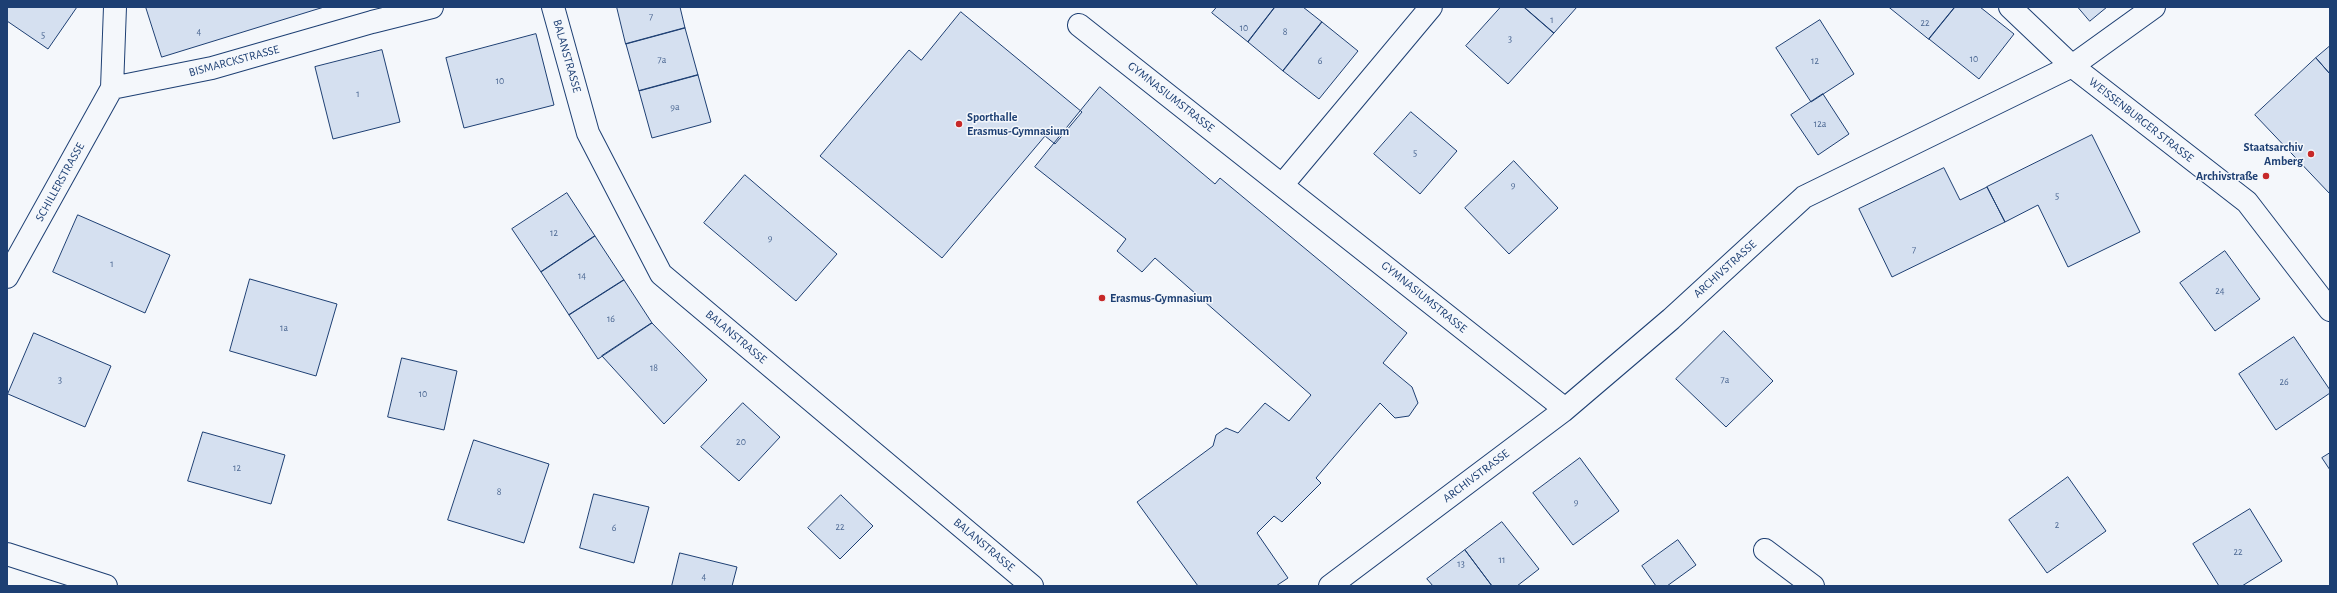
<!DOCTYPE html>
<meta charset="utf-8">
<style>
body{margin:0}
#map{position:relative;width:2337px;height:593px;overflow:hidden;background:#f4f7fb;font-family:"Alegreya Sans",sans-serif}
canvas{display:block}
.frame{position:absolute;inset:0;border:8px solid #1d3f73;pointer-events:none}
</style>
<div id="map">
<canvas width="2337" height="593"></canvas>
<div class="frame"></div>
</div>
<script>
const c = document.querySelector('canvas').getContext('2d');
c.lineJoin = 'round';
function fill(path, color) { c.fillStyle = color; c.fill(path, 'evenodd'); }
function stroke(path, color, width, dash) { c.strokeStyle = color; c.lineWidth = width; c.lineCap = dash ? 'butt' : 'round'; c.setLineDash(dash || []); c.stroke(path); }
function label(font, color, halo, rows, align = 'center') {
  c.font = font + ' "Alegreya Sans",sans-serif'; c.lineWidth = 3; c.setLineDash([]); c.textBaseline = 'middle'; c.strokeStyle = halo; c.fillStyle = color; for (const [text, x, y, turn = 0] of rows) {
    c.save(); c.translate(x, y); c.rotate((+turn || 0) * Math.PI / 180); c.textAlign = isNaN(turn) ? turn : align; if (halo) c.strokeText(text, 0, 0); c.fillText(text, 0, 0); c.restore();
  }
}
const building = new Path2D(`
 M7 7H77L48 49 7 21Z
 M146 7H324L162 57Z
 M617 7H680L685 28 626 44Z
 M1217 7H1275L1248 42 1212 13Z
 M1275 7H1303L1322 22 1283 71 1248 42Z
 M1501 7H1524L1554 33 1508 84 1466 46Z
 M1524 7H1577L1554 33Z
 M1889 7H1955L1929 39Z
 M1955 7H1980L2014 34 1979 79 1929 39Z
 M2078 7H2107L2090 21Z
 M961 12 1082 112 1055 144 1045 136 942 258 820 156 909 50 921 60Z
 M1820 20 1854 74 1811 102 1776 48Z
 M1322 22 1358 51 1319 99 1283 71Z
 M685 28 698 75 639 91 626 44Z
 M536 34 554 105 464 128 446 58Z
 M2330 46V74L2316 58Z
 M382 50 400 122 333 139 315 67Z
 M2316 58 2330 74V194L2255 115Z
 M698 75 711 122 652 138 639 91Z
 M1100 87 1215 184 1220 178 1407 333 1383 363 1412 387 1418 403 1409 416 1395 418 1380 403 1316 478 1321 483 1282 522 1274 516 1257 533 1288 578 1276 586H1198L1137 502 1213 446 1216 435 1226 428 1238 433 1265 403 1289 421 1311 395 1155 258 1142 272 1117 251 1126 239 1035 167Z
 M1823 94 1849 134 1818 155 1791 115Z
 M1411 112 1457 151 1420 194 1374 154Z
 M2092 135 2140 232 2068 267 2038 205 2005 222 1987 187Z
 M1514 161 1558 208 1509 254 1465 208Z
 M1944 168 1960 200 1987 187 2005 222 1892 277 1859 209Z
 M745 175 837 254 796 301 704 223Z
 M567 193 595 236 541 272 512 229Z
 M78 215 170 255 145 313 53 272Z
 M595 236 624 280 569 315 541 272Z
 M2225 251 2260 299 2215 331 2180 283Z
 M250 279 337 304 316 376 230 351Z
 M624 280 652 323 598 359 569 315Z
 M652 323 707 380 664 424 602 356Z
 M1724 331 1773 381 1726 427 1676 379Z
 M34 333 111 366 85 427 8 394Z
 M2294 337 2330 390V393L2276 430 2239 374Z
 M402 358 457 371 444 430 388 417Z
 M743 403 780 437 739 481 701 447Z
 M203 432 285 455 271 504 188 481Z
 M474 440 549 464 524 543 448 520Z
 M2330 453V470L2322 458Z
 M1580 458 1619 511 1573 545 1533 493Z
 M2068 477 2106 531 2047 573 2009 520Z
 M594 494 649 507 634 563 580 548Z
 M841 495 873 526 840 559 808 528Z
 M2250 509 2282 561 2242 586H2219L2193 544Z
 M1502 522 1539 569 1517 586H1492L1465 550Z
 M1678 540 1696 565 1667 586H1656L1642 566Z
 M1465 550 1492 586H1433L1427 579Z
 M680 553 737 567 732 586H672Z`);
fill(building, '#d5e0f0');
stroke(building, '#1d3f73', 1);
const minor = new Path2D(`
 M553 7 588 133 661 274 1032 586
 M2010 7 2072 66 2247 202 2330 310
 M1079 25 1565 409
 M112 88 212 68 372 22 432 7
 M1283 184 1431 7
 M7 277 112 88 115 7
 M1765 550 1813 586
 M7 554 106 586
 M1330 586 1563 411 1671 319 1804 197 2072 66 2154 7`);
stroke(minor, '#1d3f73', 24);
stroke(minor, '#f4f7fb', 22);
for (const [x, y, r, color] of [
 [959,124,4,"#c62828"],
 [2311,154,4,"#c62828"],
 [2266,176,4,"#c62828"],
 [1102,298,4,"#c62828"]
]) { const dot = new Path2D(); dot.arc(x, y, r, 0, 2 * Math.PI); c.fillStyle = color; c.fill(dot); stroke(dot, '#f4f7fb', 1.5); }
label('10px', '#4b6792', null, [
 ["7",651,17],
 ["1",1552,20],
 ["22",1925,23],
 ["10",1244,28],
 ["4",199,32],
 ["8",1285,32],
 ["5",43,35],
 ["3",1510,39],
 ["10",1974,59],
 ["7a",662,60],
 ["6",1320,61],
 ["12",1815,61],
 ["10",500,81],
 ["1",358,94],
 ["9a",675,107],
 ["12a",1820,124],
 ["5",1415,153],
 ["9",1513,185],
 ["5",2057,196],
 ["12",554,233],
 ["9",770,238],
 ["7",1914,250],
 ["1",112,264],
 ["14",582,276],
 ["24",2220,291],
 ["16",611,319],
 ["1a",284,328],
 ["18",654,368],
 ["3",60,380],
 ["7a",1725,380],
 ["26",2284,382],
 ["10",423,394],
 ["20",741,442],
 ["12",237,468],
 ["8",499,492],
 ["9",1576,502],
 ["2",2057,525],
 ["22",840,527],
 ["6",614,528],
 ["22",2238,552],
 ["11",1502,560],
 ["13",1461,564],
 ["4",704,577]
]);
label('12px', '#1d3f73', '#f4f7fb', [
 ["BALANSTRASSE",567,56,74],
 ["BISMARCKSTRASSE",234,61,-15],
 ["GYMNASIUMSTRASSE",1171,97,38],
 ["WEISSENBURGER STRASSE",2141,120,38],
 ["SCHILLERSTRASSE",60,182,-61],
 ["ARCHIVSTRASSE",1725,269,-42],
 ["GYMNASIUMSTRASSE",1424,297,39],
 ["BALANSTRASSE",736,337,40],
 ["ARCHIVSTRASSE",1476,476,-37],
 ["BALANSTRASSE",984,545,40]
]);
label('bold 12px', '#1d3f73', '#f4f7fb', [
 ["Sporthalle",967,117],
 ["Erasmus-Gymnasium",967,131],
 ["Staatsarchiv",2303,147,"right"],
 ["Amberg",2303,161,"right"],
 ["Archivstraße",2258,176,"right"],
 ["Erasmus-Gymnasium",1110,298]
], 'left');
</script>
